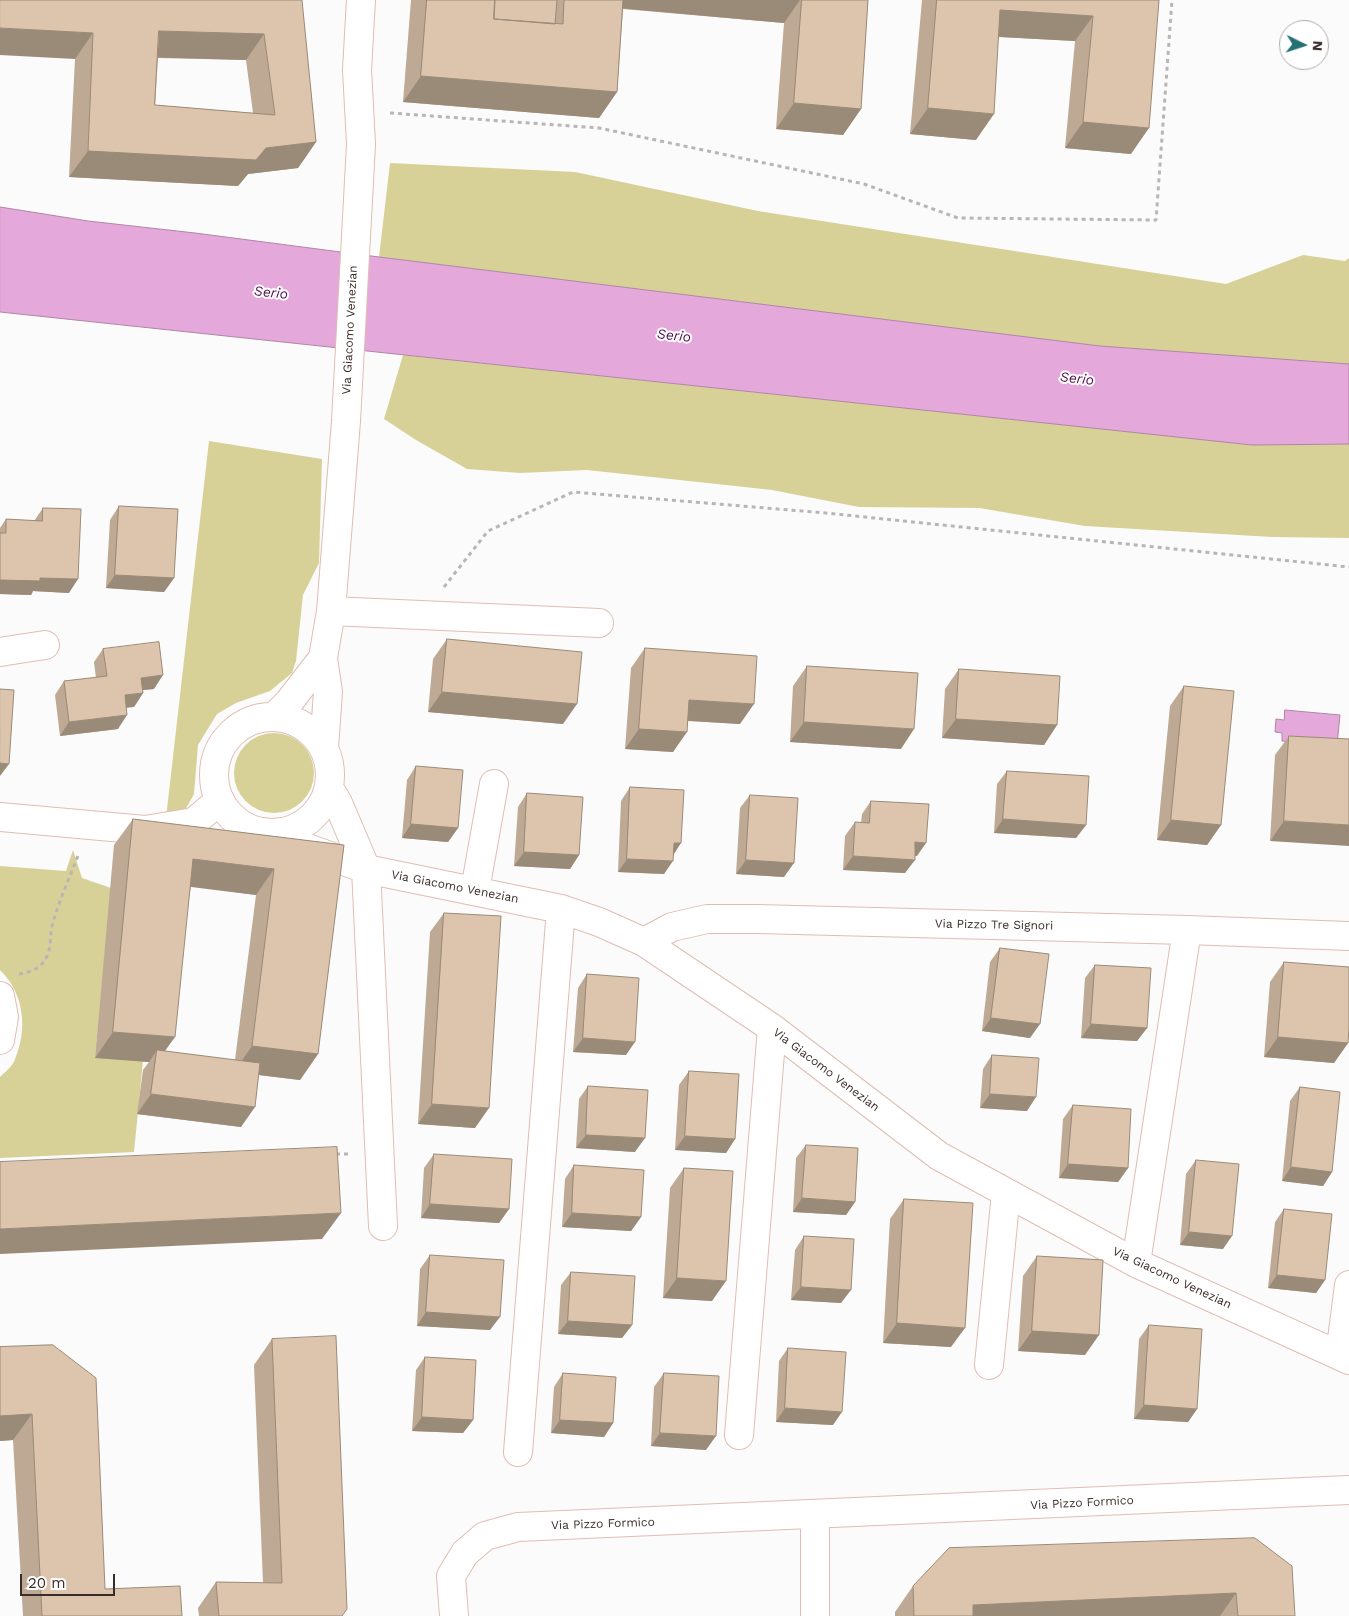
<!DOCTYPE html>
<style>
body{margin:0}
#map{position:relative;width:1349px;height:1616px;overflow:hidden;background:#fbfbfb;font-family:"Work Sans",sans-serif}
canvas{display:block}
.north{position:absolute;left:1279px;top:20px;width:50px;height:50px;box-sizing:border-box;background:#fff;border:1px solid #b0aba9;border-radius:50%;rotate:94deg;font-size:14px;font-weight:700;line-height:20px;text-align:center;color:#3a2c28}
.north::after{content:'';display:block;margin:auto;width:18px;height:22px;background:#257074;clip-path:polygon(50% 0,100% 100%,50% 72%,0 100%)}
.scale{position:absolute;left:20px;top:1574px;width:95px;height:22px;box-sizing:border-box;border:2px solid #3a2c28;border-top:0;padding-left:6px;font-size:15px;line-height:18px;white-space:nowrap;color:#3a2c28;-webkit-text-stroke:4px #fff;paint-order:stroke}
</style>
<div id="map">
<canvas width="1349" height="1616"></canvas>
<div class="north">N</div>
<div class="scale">20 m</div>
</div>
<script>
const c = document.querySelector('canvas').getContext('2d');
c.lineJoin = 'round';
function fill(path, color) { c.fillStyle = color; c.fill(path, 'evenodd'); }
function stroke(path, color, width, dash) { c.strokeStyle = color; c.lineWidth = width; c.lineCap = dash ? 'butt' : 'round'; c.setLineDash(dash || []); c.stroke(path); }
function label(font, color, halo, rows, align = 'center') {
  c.font = font + ' "Work Sans",sans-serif'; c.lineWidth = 4; c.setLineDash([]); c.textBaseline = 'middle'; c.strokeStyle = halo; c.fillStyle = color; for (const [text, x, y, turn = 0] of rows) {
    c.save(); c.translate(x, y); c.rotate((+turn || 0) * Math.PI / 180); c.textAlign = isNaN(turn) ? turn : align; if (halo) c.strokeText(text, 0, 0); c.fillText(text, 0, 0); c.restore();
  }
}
fill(new Path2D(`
 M390 163 575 172 758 211 1226 284 1303 255 1345 261 1349 258V364L1100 346 379 257Z
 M403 355 1252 445 1349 444V538L1272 537 1085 526 979 508 859 507 772 490 587 470 520 473 467 469 416 440 384 419Z
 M209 441 322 459 319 563 303 595 296 661 292 673 270 691 236 703 217 714 198 745 194 794 184 812 166 818Z
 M234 773a40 40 0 1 1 80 0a40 40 0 1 1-80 0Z
 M73 850 82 878 111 888 95 1058 143 1061 134 1152 0 1158V1077C5 1072 13 1066 15 1059 28 1029 24 993 0 970V866L66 871Z`), '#d7d198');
const water = new Path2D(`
 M0 207 88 221 195 233 379 257 1100 346 1349 364V444L1252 445 0 312Z
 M1285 710 1340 715 1337 745 1282 741V733L1275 732 1276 719 1284 720Z`);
fill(water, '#e4a9da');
stroke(water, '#b184a5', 1);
const street = new Path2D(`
 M331 611 599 623
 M0 652 45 645
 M275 716 289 702 323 658
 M214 775a58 58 0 1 1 116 0a58 58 0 1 1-116 0Z
 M324 748 328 692 323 658 331 611 346 421 361 144 357 70 361 0
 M329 788 338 803 366 869 383 1226
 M0 817 145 830 194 822 220 800
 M263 832 366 869 561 909 599 922 644 942 772 1028 939 1156 1136 1263 1349 1360
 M475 890 494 784
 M644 942 672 927 707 919H757L1187 930 1349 936
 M0 996 4 1017 0 1040
 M1136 1263 1187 930
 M1340 1355 1349 1285
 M989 1365 1006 1193
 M739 1435 772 1028
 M518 1452 561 909
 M815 1515V1616
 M454 1616 451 1576 465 1553 485 1536 518 1527 1349 1490`);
stroke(street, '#e0bdb2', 30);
stroke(new Path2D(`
 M390 113 599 128 864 184 958 218 1156 220 1172 0
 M444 587 488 531 573 492 826 513 1349 567
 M19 974C31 972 42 968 47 956 51 948 50 935 52 926 59 900 70 877 79 853
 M336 1154H349`), '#bab5b4', 3, [4, 4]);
stroke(street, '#fff', 28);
fill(new Path2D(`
 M0 0 302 2 316 142 298 168 248 174 238 186 69 177 75 59ZM158 58 246 60 253 113 155 105Z
 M411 0H868L861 109 843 135 776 129 784 23 623 9 617 92 599 118 403 102Z
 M922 0H1159L1131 154 1065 148 1075 41 999 37 976 140 910 134Z
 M119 506 174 578 164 592 106 588 110 520Z
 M43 508 69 593 33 591 31 595 0 594V528L6 519 34 521Z
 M447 639 563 724 428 712 433 659Z
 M645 648 740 724 688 721 673 752 625 749 631 668Z
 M103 649 154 689 143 690V693L134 707H126L118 729 60 736 55 695 64 681 96 678 94 662Z
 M807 666 901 749 790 742 793 686Z
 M959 669 1057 725 1044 745 942 738 945 689Z
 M1184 686 1221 825 1207 845 1157 840 1170 706Z
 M1289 736 1349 739 1270 841 1275 755Z
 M416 766 458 828 448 842 402 838 407 780Z
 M1007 771 1086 825 1076 838 994 833 997 784Z
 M630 787 674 854 664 874 618 872 621 801Z
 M527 793 579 855 570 869 514 866 518 807Z
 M750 795 784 877 736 874 740 808Z
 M871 801 917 856H915L905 873 843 870 845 836 855 822 861 823 862 814Z
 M133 819 344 845 318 1054 300 1080 259 1075 241 1127 137 1114 143 1070 149 1062 95 1058 114 845ZM191 886 256 895 235 1060 165 1051Z
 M444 913 475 1128 418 1124 430 932Z
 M1000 948 1030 1038 982 1031 990 962Z
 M1284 962 1348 1043 1334 1063 1264 1057 1270 982Z
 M1095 965 1147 1028 1137 1041 1081 1038 1085 978Z
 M587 974 626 1055 573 1052 578 988Z
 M992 1055 1027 1111 980 1108 983 1069Z
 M689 1071 735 1139 726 1153 675 1150 679 1085Z
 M588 1086 635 1152 576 1148 579 1099Z
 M1300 1087 1332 1172 1323 1186 1282 1181 1290 1101Z
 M1073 1105 1128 1168 1118 1182 1059 1178 1063 1119Z
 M806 1145 855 1202 846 1215 793 1212 796 1158Z
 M434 1154 509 1209 499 1223 421 1218 424 1168Z
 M1196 1160 1223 1249 1180 1245 1186 1174Z
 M574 1165 641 1217 631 1231 562 1227 565 1179Z
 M684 1168 712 1301 663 1298 670 1188Z
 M904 1199 951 1347 883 1343 890 1219Z
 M1284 1209 1325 1280 1316 1293 1268 1288 1275 1222Z
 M804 1236 841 1303 791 1300 795 1250Z
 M430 1255 490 1330 417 1326 420 1269Z
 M1037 1256 1085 1355 1018 1351 1023 1276Z
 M571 1272 632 1325 622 1338 558 1334 561 1285Z
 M1149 1325 1197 1409 1188 1422 1134 1419 1139 1339Z
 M272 1339 342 1616H199L198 1608 216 1582 263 1583 254 1365Z
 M53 1345 105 1589 182 1616H23L13 1440 0 1441V1347Z
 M788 1348 833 1425 776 1422 779 1361Z
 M425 1357 473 1420 463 1433 412 1431 416 1370Z
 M563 1373 613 1423 604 1437 551 1433 554 1387Z
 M664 1373 706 1450 651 1446 654 1387Z
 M1255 1538 1295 1616H895V1612L913 1586Z`), '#bda994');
fill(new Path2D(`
 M612 0H800L784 23 606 7Z
 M1000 10 1093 16 1075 41 982 36Z
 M0 28 93 33 75 59 0 55Z
 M159 31 264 34 246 60 141 57Z
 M421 76 617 92 599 118 403 102Z
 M794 103 861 109 843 135 776 129Z
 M928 108 994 114 976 140 910 134Z
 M1083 122 1149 128 1131 154 1065 148Z
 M316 142 298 168 248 174 238 186 69 177 88 151 266 148Z
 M115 575 174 578 164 592 106 588Z
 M40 578 78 579 69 593 33 591 31 595 0 594V580Z
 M163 675 154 689 132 691 141 678Z
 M442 692 577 704 563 724 428 712Z
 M143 693 134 707 116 709 125 695Z
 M689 700 754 704 740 724 675 720Z
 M127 715 118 729 60 736 69 722Z
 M956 719 1057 725 1044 745 942 738Z
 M804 722 914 729 901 749 790 742Z
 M639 729 687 732 673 752 625 749Z
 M0 763 9 764 0 776Z
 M1003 819 1086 825 1076 838 994 833Z
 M1171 820 1221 825 1207 845 1157 840Z
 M1284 821 1349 825V846L1270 841Z
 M411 824 458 828 448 842 402 838Z
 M915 842 926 843 917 856 906 855Z
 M674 843H681L672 857Z
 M524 852 579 855 570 869 514 866Z
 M853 856 915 860 905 873 843 870Z
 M193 859 274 869 256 895 175 885Z
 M627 859 673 861 664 874 618 872Z
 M746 860 794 863 784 877 736 874Z
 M991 1018 1040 1024 1030 1038 982 1031Z
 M1091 1024 1147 1028 1137 1041 1081 1038Z
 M113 1032 175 1037 157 1062V1050L149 1062 95 1058Z
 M1278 1037 1348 1043 1334 1063 1264 1057Z
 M583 1038 635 1042 626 1055 573 1052Z
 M252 1046 318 1054 300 1080 234 1072Z
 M151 1094 255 1107 241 1127 137 1114Z
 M990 1094 1036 1097 1027 1111 980 1108Z
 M432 1104 489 1108 475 1128 418 1124Z
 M586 1135 645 1138 635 1152 576 1148Z
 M685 1136 735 1139 726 1153 675 1150Z
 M1068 1164 1128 1168 1118 1182 1059 1178Z
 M1291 1167 1332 1172 1323 1186 1282 1181Z
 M802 1198 855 1202 846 1215 793 1212Z
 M430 1204 509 1209 499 1223 421 1218Z
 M341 1213 322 1239 0 1254V1229Z
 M572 1213 641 1217 631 1231 562 1227Z
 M1189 1232 1232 1236 1223 1249 1180 1245Z
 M1277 1275 1325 1280 1316 1293 1268 1288Z
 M677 1278 726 1281 712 1301 663 1298Z
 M801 1287 851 1290 841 1303 791 1300Z
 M426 1312 500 1317 490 1330 417 1326Z
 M568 1321 632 1325 622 1338 558 1334Z
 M897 1323 965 1328 951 1347 883 1343Z
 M1032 1331 1099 1335 1085 1355 1018 1351Z
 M1144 1405 1197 1409 1188 1422 1134 1419Z
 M785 1408 842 1412 833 1425 776 1422Z
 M32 1414 13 1440 0 1441V1416Z
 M422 1417 473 1420 463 1433 412 1431Z
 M560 1420 613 1423 604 1437 551 1433Z
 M660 1433 716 1436 706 1450 651 1446Z
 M1236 1593 1220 1616H965L973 1605Z`), '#9a8a78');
const building = new Path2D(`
 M0 0H302L316 142 266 148 256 160 88 151 93 33 0 28ZM159 31 264 34 275 115 155 105Z
 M427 0H495L494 19 563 24 564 0H623L617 92 421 76Z
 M495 0H557L555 24 494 19Z
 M802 0H868L861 109 794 103Z
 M937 0H1159L1149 128 1083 122 1093 16 1000 10 994 114 928 108Z
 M119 506 178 509 174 578 115 575Z
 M43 508 81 509 78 579 40 578V581L0 580V533H6V519L42 521Z
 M447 639 582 652 577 704 442 692Z
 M159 642 163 675 141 678 143 693 125 695 127 715 69 722 64 681 107 676 103 649Z
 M645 648 757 656 754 704 689 700 687 732 639 729Z
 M807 666 918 673 914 729 804 722Z
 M959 669 1060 676 1057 725 956 719Z
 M1184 686 1234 691 1221 825 1171 820Z
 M0 689 14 690 9 764 0 763Z
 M1289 736 1349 739V825L1284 821Z
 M416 766 463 770 458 828 411 824Z
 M1007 771 1089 776 1086 825 1003 819Z
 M630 787 684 790 681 843H674L673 861 627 859Z
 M527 793 583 797 579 855 524 852Z
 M750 795 798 798 794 863 746 860Z
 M871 801 929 804 926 843 915 842V860L853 856 855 822 869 823Z
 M133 819 344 845 318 1054 252 1046 274 869 193 859 175 1037 113 1032Z
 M444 913 501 916 489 1108 432 1104Z
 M1000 948 1049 954 1040 1024 991 1018Z
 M1284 962 1349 967V1028L1348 1043 1278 1037Z
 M1095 965 1151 968 1147 1028 1091 1024Z
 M587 974 639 978 635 1042 583 1038Z
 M157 1050 260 1063 255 1107 151 1094Z
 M992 1055 1039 1058 1036 1097 990 1094Z
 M689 1071 739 1074 735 1139 685 1136Z
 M588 1086 648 1090 645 1138 586 1135Z
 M1300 1087 1340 1092 1332 1172 1291 1167Z
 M1073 1105 1131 1109 1128 1168 1068 1164Z
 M806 1145 858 1148 855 1202 802 1198Z
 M337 1147 341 1213 0 1229V1162Z
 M434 1154 512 1159 509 1209 430 1204Z
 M1196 1160 1239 1164 1232 1236 1189 1232Z
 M574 1165 644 1170 641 1217 572 1213Z
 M684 1168 733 1171 726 1281 677 1278Z
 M904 1199 973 1203 965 1328 897 1323Z
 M1284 1209 1332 1214 1325 1280 1277 1275Z
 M804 1236 854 1239 851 1290 801 1287Z
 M430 1255 504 1260 500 1317 426 1312Z
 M1037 1256 1103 1260 1099 1335 1032 1331Z
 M571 1272 635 1276 632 1325 568 1321Z
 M1149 1325 1202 1329 1197 1409 1144 1405Z
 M336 1336 347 1609 342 1616H219L216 1582 282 1583 272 1339Z
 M53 1345 96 1378 105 1589 180 1586 182 1616H42L32 1414 0 1416V1347Z
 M788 1348 846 1352 842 1412 785 1408Z
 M425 1357 476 1360 473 1420 422 1417Z
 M563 1373 616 1377 613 1423 560 1420Z
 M664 1373 719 1376 716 1436 660 1433Z
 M1255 1538 1292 1566 1295 1616H1238L1236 1593 973 1605V1616H914L913 1586 949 1548Z`);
fill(building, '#dcc5ac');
stroke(building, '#9a8a78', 1);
label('12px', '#3a2c28', '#fff', [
 ["Via Giacomo Venezian",350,330,-87],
 ["Via Giacomo Venezian",455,887,11],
 ["Via Pizzo Tre Signori",994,925,1],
 ["Via Giacomo Venezian",826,1070,37],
 ["Via Giacomo Venezian",1172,1278,25],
 ["Via Pizzo Formico",1082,1503,-3],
 ["Via Pizzo Formico",603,1524,-2]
]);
label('italic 14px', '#530d4d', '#fff', [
 ["Serio",271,293,6],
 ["Serio",674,336,6],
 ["Serio",1077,379,6]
]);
</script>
